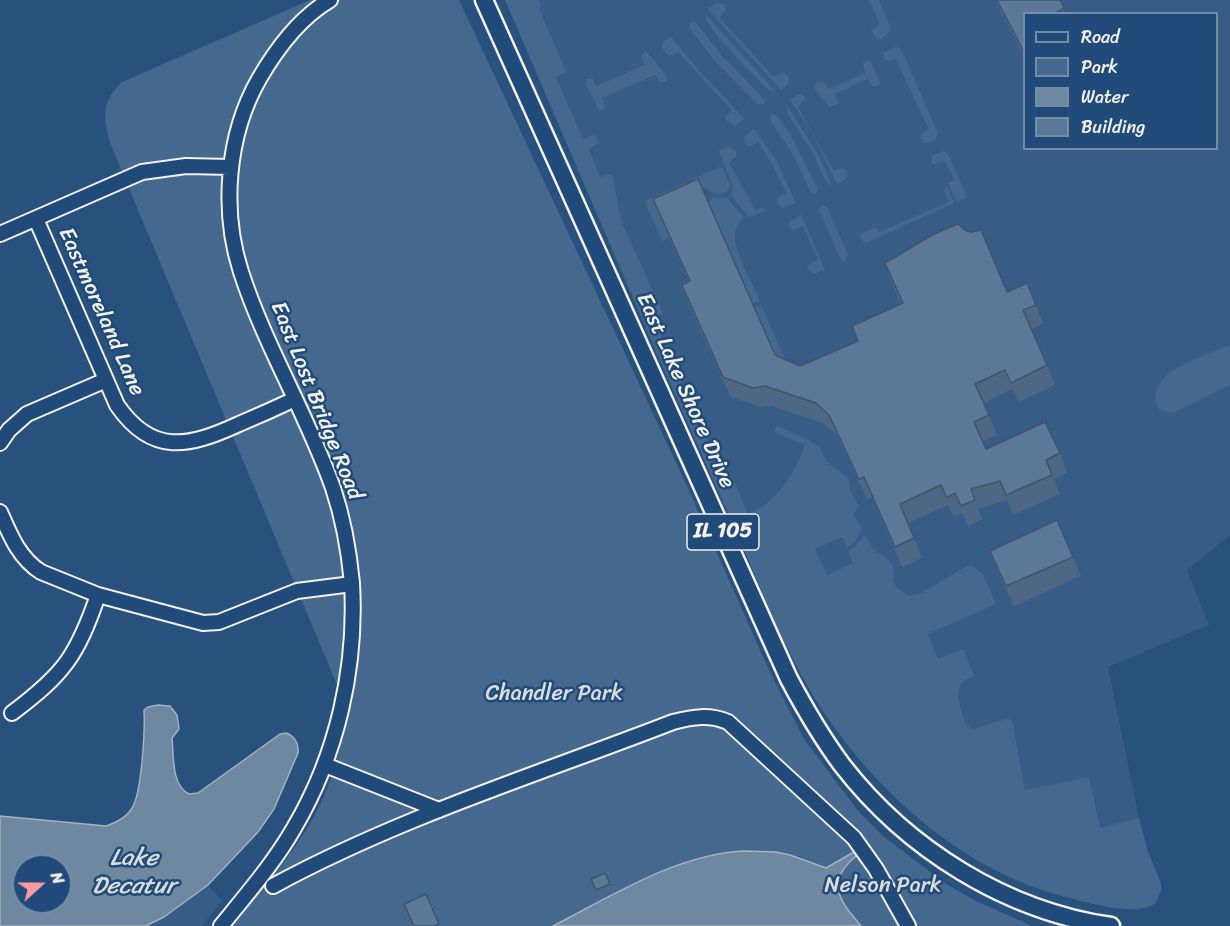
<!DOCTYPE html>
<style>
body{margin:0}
#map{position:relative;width:1230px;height:926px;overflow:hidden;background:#28517e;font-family:Sriracha,sans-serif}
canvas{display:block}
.legend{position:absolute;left:1023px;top:12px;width:195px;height:138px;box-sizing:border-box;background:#1f4a7a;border:2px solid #748da6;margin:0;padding:8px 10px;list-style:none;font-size:18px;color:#f4f1e8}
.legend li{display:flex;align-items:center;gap:12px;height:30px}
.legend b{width:30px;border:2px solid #748da6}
.north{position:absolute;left:12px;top:854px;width:60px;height:60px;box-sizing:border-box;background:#1f4a7a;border:2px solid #748da6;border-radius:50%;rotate:69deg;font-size:16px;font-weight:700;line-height:24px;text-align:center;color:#f4f1e8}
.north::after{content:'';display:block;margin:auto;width:21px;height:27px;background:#ff9aa2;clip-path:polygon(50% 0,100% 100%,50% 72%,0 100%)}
</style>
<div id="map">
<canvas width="1230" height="926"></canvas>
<ul class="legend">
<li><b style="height:8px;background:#1f4a7a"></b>Road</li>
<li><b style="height:16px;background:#45688e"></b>Park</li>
<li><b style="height:16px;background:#6e88a2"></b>Water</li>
<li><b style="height:16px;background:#5b7899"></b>Building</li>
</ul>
<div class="north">N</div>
</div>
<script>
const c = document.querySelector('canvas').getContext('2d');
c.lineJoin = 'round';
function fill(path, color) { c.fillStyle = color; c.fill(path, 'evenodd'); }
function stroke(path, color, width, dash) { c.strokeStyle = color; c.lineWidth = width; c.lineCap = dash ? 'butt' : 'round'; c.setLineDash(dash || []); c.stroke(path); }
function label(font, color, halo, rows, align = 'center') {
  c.font = font + ' Sriracha,sans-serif'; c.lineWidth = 5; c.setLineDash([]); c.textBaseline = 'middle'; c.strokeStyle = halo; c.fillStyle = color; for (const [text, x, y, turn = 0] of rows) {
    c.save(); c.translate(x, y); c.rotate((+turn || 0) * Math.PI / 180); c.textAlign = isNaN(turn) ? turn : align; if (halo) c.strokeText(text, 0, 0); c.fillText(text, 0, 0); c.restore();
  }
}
fill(new Path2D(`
 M505 0H1230V535L1187 570 1209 625 1108 667 1140 823 1148 852 1161 883V891L1155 904 1138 910 1081 901 1046 891 975 859 909 809 875 777 823 712 787 646 655 351ZM1024 14H1216V148H1024Z
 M208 885 222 901 202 926H146L164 917Z`), '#375d86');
fill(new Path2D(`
 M310 0H459L688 488 769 670 804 739 858 811 883 836 946 884 976 901 1032 926H861C839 900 826 882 856 856L854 853 826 868 790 855 776 852 743 851 713 855 670 868 553 926H233C264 887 298 849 320 805 334 777 342 742 348 711L110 143C103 116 101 102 122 82Z
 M505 0H539L541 6 539 9 565 69V73L556 77 583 139 593 135 596 136 598 143 589 149 600 177 609 174 613 176 621 221 663 313 654 320 716 459 734 481 748 514C778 502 794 474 805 445L774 432 776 426 806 438 820 447 827 462 849 479 851 492 859 506 853 515 862 528 855 542 847 548 842 537 815 549 827 575 853 563 848 551 855 547 864 535 867 537C874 558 888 552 893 567 895 573 892 576 893 582L900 590 909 596 921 593 967 566C983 564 991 593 996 604L928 634 938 659 963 649 974 676C970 678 963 680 961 684 955 696 962 713 966 725L974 729 1006 719 1012 720 1025 790 1089 777 1100 828 1139 818 1148 852 1161 883V891L1155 904C1131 917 1087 902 1062 896 964 870 878 794 823 711 780 646 755 571 723 501 648 335 578 167 505 0Z
 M869 0H879L891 28 887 35 880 39 875 37 871 30 880 24Z
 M716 3 723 4 726 9 719 18 774 77 783 72 789 77 788 84 781 90 708 9Z
 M705 14 776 92 769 90C756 77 706 29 705 14Z
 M690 22H695L723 57 765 100 764 104H757L716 62 689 28Z
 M671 37 700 72 745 119 735 126 726 120V116L732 110 678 52 669 56 662 49 663 42Z
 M896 47 901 49 938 133 935 140 927 143 923 142 920 138 922 134 929 130 896 59 888 61 883 57 884 52Z
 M646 51 667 76V81L660 83 655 75 602 98 605 107 604 110H599L586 84 587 78 593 79 596 86 645 65 641 56Z
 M868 60 871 62 880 83 879 86 873 87 868 79 835 94 838 104 829 107 815 89V83L823 82 829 89 865 73 863 63Z
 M798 94 803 95 805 99 798 107 833 170 842 168 847 171V178L837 184 811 131 790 100Z
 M786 104 819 156 832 186 825 180 813 153 788 114Z
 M771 114 776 115 792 137 818 189 816 194 811 193 792 153 770 120Z
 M754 129 776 160 796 203 783 208 778 204 777 198 786 193 773 166 758 142 749 147 744 141 745 136Z
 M729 147 735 150 737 156 729 162 755 210 764 208 766 211 749 217 732 196 733 186 719 151Z
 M944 151 948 154 967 197 957 202 948 183 954 180 945 161 934 165 931 161 933 155Z
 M720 167 723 169 730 185 727 192 716 194 692 182 693 179Z
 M684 183 706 194V200L661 218 669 238 662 241 645 202 647 200Z
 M947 188 954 203 866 243 863 242 859 235 876 227 879 232 949 202 944 190Z
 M712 198H727L743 217C741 222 736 227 735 233 733 251 753 284 760 301L751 304 707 204Z
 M823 205 827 207 848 255 846 260 843 262 840 258 819 210Z
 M801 215 825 270 815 274 809 271 807 266 818 260 803 226 792 230 789 226 790 221Z
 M761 305 794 379 782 374 753 308Z
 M1230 345V385L1173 413 1160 410C1138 373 1206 356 1230 345Z`), '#45688e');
const water = new Path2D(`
 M158 705 170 706 177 715 179 729 172 738C174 756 171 785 189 794L198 793 280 734 286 733C295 736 299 744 298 753L274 809 258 832 208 885 164 917 146 926H0V816L106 826C117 822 126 818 132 808 142 792 145 730 144 710L148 707ZM24 866H60V902H24Z
 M743 851 776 852 790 855 826 868 854 852 856 856C825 882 839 900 861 926H553C612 896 675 855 743 851Z`);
fill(water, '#6e88a2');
stroke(water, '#a4b2be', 1.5);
const minor = new Path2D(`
 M36 219 117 405C152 456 189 447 239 424 258 416 276 408 295 399
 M0 234 142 172 186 166 231 167
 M0 443 9 430 27 414 106 380
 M0 512C10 535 19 558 41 572L98 595 203 623 219 622 297 591 352 584
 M12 713C64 674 77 656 98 595
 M325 765 439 810
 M273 886C400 817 539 774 673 722 693 717 709 714 728 722L854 838 876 869 908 926
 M221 926C246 895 274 863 294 828 337 755 357 668 352 583 349 551 343 518 333 488 307 414 265 346 241 272 221 210 227 135 259 79 277 48 299 18 330 0`);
const major = new Path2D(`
 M484 0 789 679C805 709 822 738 842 765 907 849 1006 911 1111 926`);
stroke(minor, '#f4f1e8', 18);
stroke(major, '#f4f1e8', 21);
stroke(minor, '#1f4a7a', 14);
stroke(major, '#1f4a7a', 16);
fill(new Path2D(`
 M996 0H1060L1066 14H1024V55L998 6Z
 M653 199 775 355 800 366 858 341 852 326 901 304 892 283 885 263 1007 292 1036 305 1043 324 1032 329 1047 365 1055 385 1019 402 1012 389 984 403 997 435 983 441 986 449 1060 453 1067 473 1054 479 1060 494 1013 515 1007 500 978 509 982 519 968 526 962 513 954 517 948 505 908 523 922 558 902 567 872 497 867 499 837 435 823 423 772 406 760 407 730 396 689 305 682 285 689 282 660 218Z
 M990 551 1073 557 1081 576 1014 606 997 570Z
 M605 873 612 888 598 894 591 879Z`), '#4e6784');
const building = new Path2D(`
 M997 0H1060L1064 8 1054 14H1024V52Z
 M698 179 775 355 800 366 858 341 852 326 903 303 885 263 934 234 958 224 966 231 972 232 981 230 1007 292 1027 283 1036 305 1023 310 1047 365 1011 383 1005 370 975 384 989 415 974 422 986 449 1045 422 1060 453 1046 460 1052 475 1006 495 1000 481 971 489 975 500 961 506 955 493 947 498 941 485 900 504 914 538 895 547 864 477 859 479 829 415 816 403 765 386 753 388 723 377 682 285 690 281 653 199Z
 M1057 520 1073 557 1006 586 990 551Z
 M605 873 610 884 596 890 591 879Z
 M426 894 439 924 434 926H414L404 904Z`);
fill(building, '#5b7899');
stroke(building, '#40546b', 1.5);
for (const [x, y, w] of [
 [723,532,72]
]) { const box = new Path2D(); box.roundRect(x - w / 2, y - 18, w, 36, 4.5); c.fillStyle = '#1f4a7a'; c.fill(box); stroke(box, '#f4f1e8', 1.5); }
label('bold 21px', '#f4f1e8', null, [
 ["IL 105",723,532]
]);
label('22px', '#f4f1e8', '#1f4a7a', [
 ["Eastmoreland Lane",101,312,66],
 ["East Lake Shore Drive",685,391,66],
 ["East Lost Bridge Road",316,401,68]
]);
label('22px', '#dadcda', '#1f4a7a', [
 ["Chandler Park",554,694],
 ["Nelson Park",883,886]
]);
label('italic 24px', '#d9dcda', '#1f4a7a', [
 ["Lake",134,859],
 ["Decatur",134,887]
]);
</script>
